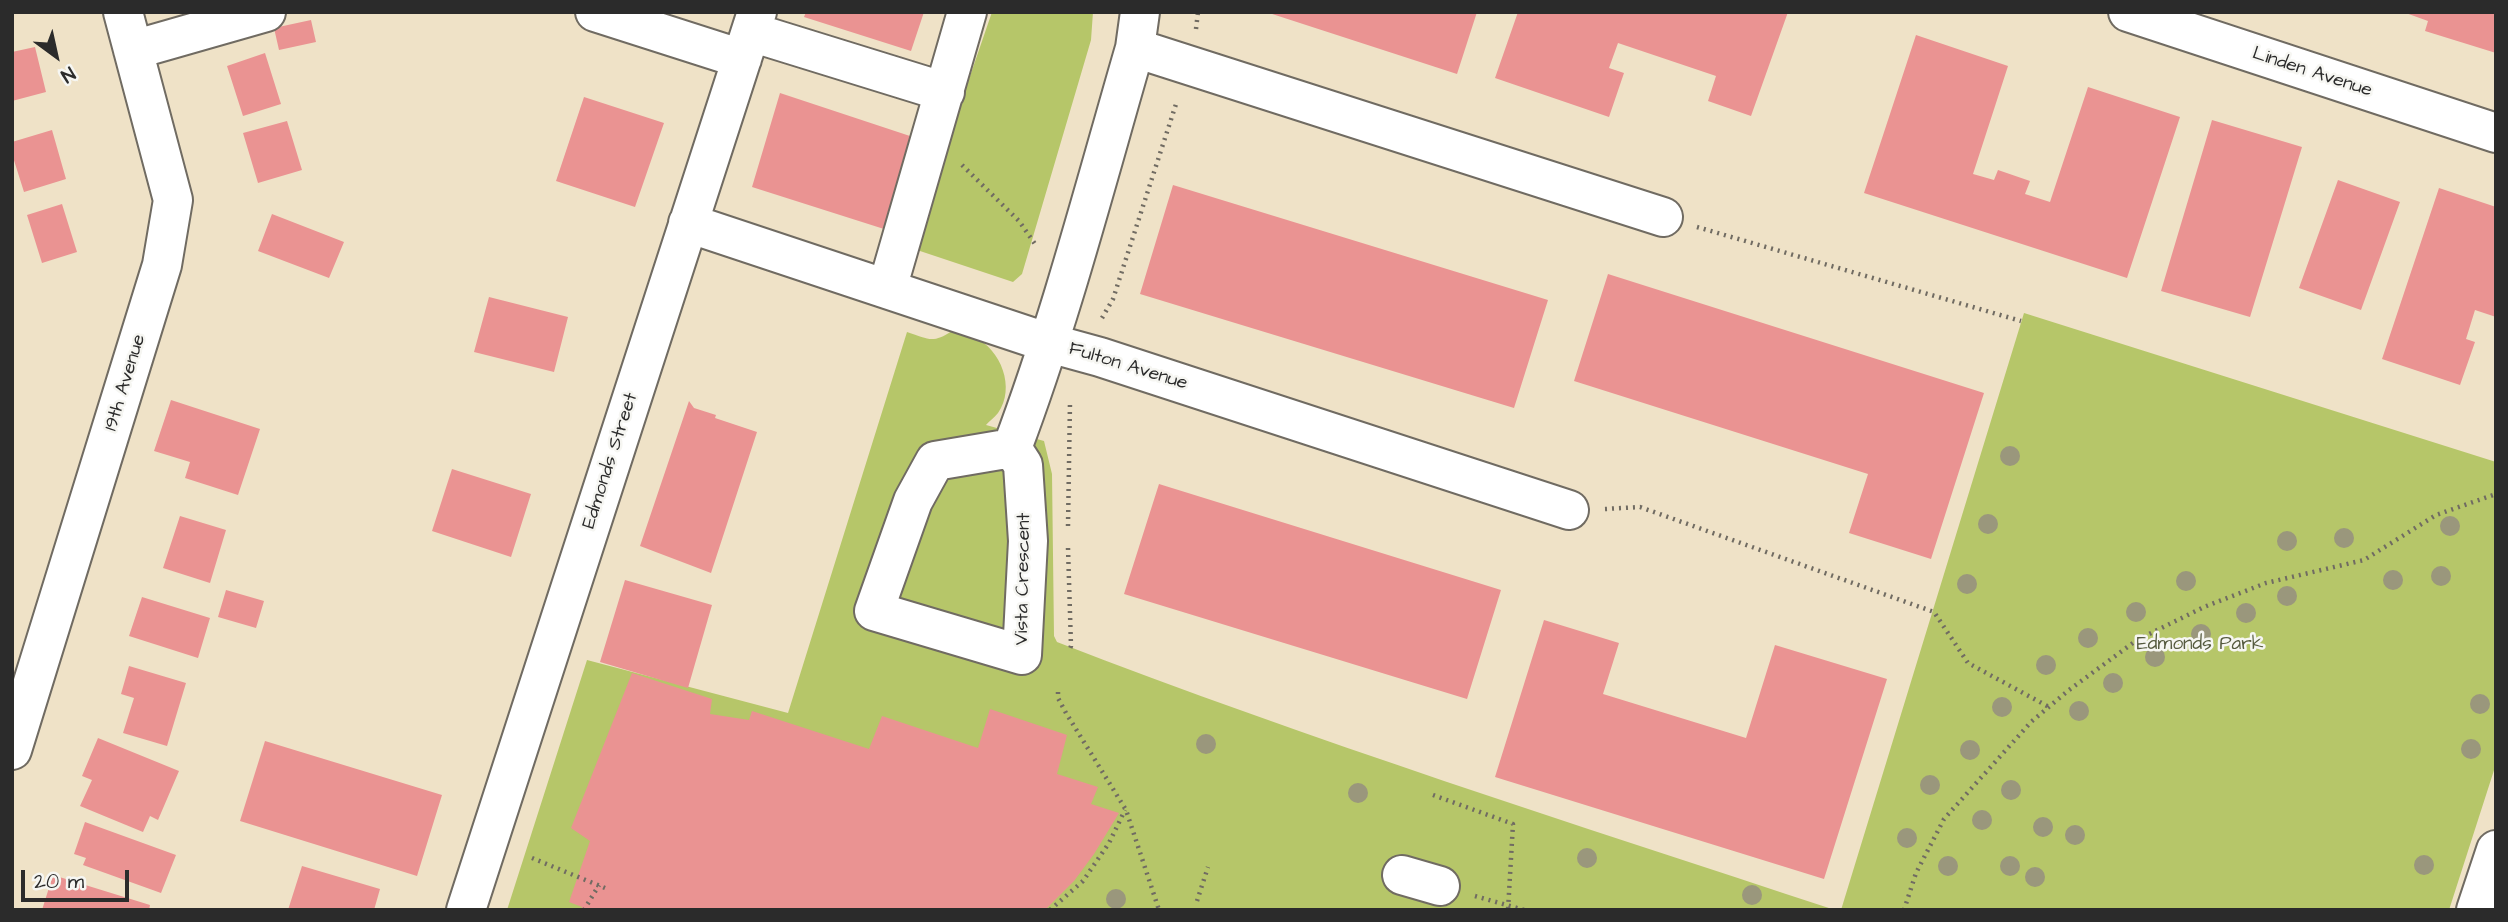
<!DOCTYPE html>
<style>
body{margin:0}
#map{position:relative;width:2508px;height:922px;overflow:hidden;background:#efe2c7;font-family:"Architects Daughter",sans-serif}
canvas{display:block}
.frame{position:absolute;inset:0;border:14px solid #2b2b2b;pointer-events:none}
.north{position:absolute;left:21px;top:21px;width:70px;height:70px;-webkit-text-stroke:5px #f6f6f2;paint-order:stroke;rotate:147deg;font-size:19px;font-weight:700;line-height:28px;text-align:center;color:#2b2b2b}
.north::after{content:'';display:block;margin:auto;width:24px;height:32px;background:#2b2b2b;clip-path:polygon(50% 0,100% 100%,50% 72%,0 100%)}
.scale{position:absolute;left:21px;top:870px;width:108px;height:32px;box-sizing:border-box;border:4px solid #2b2b2b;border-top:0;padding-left:9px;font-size:21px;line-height:24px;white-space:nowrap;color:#2b2b2b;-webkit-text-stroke:5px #f6f6f2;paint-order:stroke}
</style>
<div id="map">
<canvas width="2508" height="922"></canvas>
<div class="frame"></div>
<div class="north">N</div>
<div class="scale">20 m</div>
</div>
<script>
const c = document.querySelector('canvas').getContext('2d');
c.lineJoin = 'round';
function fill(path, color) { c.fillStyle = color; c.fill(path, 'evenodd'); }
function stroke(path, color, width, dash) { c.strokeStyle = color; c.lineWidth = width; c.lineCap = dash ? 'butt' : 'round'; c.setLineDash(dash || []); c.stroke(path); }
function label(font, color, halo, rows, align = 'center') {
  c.font = font + ' "Architects Daughter",sans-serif'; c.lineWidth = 5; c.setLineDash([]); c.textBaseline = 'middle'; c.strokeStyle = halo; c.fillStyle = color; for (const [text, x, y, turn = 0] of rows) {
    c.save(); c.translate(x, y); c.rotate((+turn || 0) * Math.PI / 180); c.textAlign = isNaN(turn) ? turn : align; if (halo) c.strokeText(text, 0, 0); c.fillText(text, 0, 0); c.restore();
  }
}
fill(new Path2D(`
 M992 12H1093L1091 40 1022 274 1013 282 911 248Z
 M2024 313 2496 462V764L2449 910H1841Z
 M952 331C959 332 967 334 974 337 1001 349 1016 388 998 413 994 418 989 421 986 425L1044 441 1052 474 1054 636 1057 642C1313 741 1574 824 1835 910H507L587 660 788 713 907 332C929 339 932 344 952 331Z`), '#b6c669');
fill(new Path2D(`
 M806 12H924L911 51 804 17Z
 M1266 12H1477L1457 74Z
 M1518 12H1788L1751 116 1708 101 1716 76 1618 43 1609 68 1624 73 1609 117 1495 78Z
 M2403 12H2496V53L2425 31 2428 21Z
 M311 20 316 42 279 50 274 28Z
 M1916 35 2008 66 1973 174 1994 180 1998 170 2030 181 2025 194 2050 202 2088 87 2180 117 2127 278 1864 193Z
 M35 47 46 92 12 101V52Z
 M265 53 281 104 243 116 227 66Z
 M780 93 916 138 884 229 752 187Z
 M584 97 664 123 635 207 556 181Z
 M2212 120 2302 147 2250 317 2161 291Z
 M287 121 302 170 258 183 243 133Z
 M52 130 66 179 24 192 12 154V142Z
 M2338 180 2400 202 2361 310 2299 288Z
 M1173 185 1548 300 1514 408 1140 294Z
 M2439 188 2496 207V317L2475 310 2466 339 2475 342 2460 385 2382 359Z
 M62 204 77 252 42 263 27 215Z
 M272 214 344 242 329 278 258 251Z
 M1608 274 1984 393 1931 559 1849 533 1868 474 1574 381Z
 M489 297 568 317 554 372 474 352Z
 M171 400 260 429 238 495 185 478 190 462 154 451Z
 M689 401 694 408 716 415 715 418 757 432 711 573 640 546Z
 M452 469 531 494 511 557 432 531Z
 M1159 484 1501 590 1467 699 1124 594Z
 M180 516 226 530 210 583 163 568Z
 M625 580 712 605 688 688 600 662Z
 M226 590 264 601 256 628 218 617Z
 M142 597 210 618 198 658 129 636Z
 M1544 620 1619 643 1603 694 1746 738 1775 645 1887 679 1824 879 1495 777Z
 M129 666 186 683 167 746 123 733 134 698 121 694Z
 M632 673 712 699 710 714 749 720 752 711 869 749 882 716 978 748 990 709 1067 735 1057 774 1098 787 1091 804 1119 813 1094 854 1074 881 1045 910H581L582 907 569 902 590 841 571 828Z
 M98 738 179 771 158 820 150 816 143 832 80 806 92 780 82 776Z
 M265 741 442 795 417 876 240 821Z
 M85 822 176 855 161 893 83 865 86 858 74 854Z
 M302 866 380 889 374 910H288Z
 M53 875 150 905 149 910H42Z`), '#ea9392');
const minor = new Path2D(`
 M595 12 742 59
 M2128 12 2496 133
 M751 32 945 92
 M1135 48 1663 217
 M133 50 266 12
 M688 223 1049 343 1100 357 1569 510
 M887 289 967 12
 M1012 448 1023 465 1028 541 1022 655 874 611 913 501 935 461Z
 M1012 448C1061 318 1096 182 1135 48L1140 12
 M12 750 162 265 173 200 123 12
 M1402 875 1440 886
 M466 910 757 12
 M2476 910 2496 850`);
stroke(minor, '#706b62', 42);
stroke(new Path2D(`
 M1196 29 1198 12
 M962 165 1019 221 1035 244
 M1697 227 2021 321
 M1102 318 1113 299 1177 101
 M1605 509 1640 507 1934 612 1968 663 2049 707
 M1068 526 1070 402
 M1068 548 1071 646 1069 651
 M1058 692V698L1066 713 1126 810 1159 910
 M1433 795 1513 824 1508 910
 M532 858 605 888
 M1475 896 1524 910
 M1197 901 1208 867
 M584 910 599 885
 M1050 910 1083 881 1109 843 1125 810
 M1904 910 1916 873 1944 819 2031 722 2069 690 2137 640 2204 607 2266 583 2364 560 2436 515 2496 494`), '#706b62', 4.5, [2, 5]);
stroke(minor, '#fff', 38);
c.fillStyle = '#9a977c';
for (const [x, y] of [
 [2010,456],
 [1988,524],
 [2450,526],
 [2344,538],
 [2287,541],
 [2441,576],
 [2393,580],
 [2186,581],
 [1967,584],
 [2287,596],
 [2136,612],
 [2246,613],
 [2201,634],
 [2088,638],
 [2155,657],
 [2046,665],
 [2113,683],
 [2480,704],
 [2002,707],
 [2079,711],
 [1206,744],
 [2471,749],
 [1970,750],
 [1930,785],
 [2011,790],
 [1358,793],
 [1982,820],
 [2043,827],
 [2075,835],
 [1907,838],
 [1587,858],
 [2424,865],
 [1948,866],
 [2010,866],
 [2035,877],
 [1752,895],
 [1116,899]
]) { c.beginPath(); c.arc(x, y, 10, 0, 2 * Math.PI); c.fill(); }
label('19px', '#2b2b2b', '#f6f6f2', [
 ["Linden Avenue",2312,73,18],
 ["Fulton Avenue",1128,367,17],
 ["19th Avenue",126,383,-73],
 ["Edmonds Street",611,461,-72],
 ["Vista Crescent",1024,579,-89]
]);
label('19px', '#555a3e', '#f6f6f2', [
 ["Edmonds Park",2200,645]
]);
</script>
